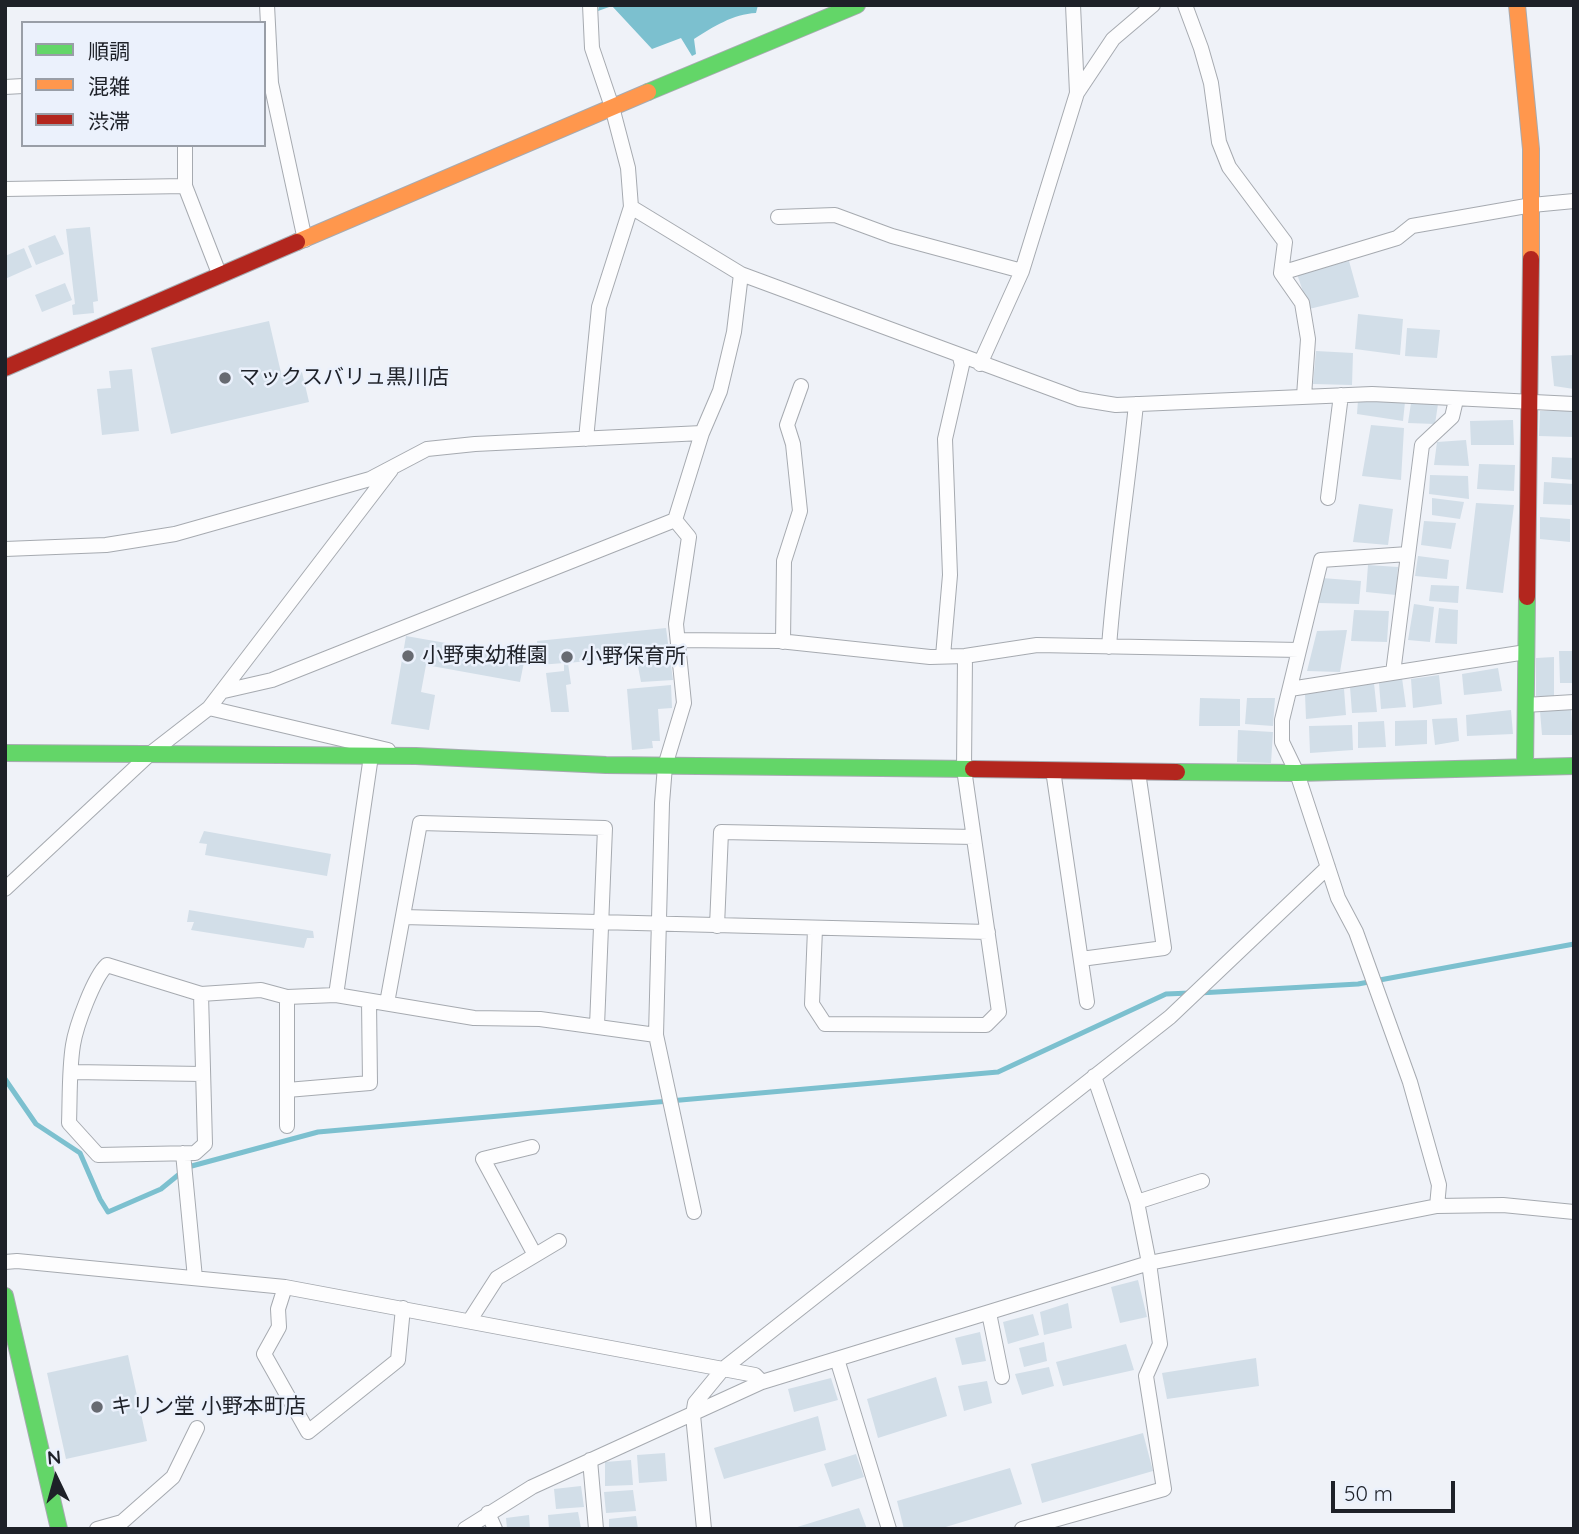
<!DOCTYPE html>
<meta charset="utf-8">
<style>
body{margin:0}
#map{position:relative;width:1579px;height:1534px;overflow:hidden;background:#eff2f8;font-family:Quicksand,"Noto Sans JP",sans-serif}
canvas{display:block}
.frame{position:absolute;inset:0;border:7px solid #1e2128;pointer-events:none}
.legend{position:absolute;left:21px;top:21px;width:245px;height:126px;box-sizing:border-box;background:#ebf1fc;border:2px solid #999ea7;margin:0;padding:9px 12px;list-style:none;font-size:21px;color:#1e2128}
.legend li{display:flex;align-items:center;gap:14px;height:35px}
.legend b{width:35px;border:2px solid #999ea7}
.north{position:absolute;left:21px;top:1443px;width:70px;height:70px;-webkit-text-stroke:5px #ebf1fc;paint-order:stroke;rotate:355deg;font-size:19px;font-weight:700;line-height:28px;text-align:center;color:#1e2128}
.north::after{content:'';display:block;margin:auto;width:24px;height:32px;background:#1e2128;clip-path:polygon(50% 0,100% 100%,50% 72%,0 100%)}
.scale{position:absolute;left:1331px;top:1481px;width:124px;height:32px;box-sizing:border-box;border:4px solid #1e2128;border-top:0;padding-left:9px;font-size:21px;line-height:24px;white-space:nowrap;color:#1e2128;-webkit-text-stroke:5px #ebf1fc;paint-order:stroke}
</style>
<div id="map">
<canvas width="1579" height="1534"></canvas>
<div class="frame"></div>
<ul class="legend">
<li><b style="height:9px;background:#63d668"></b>順調</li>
<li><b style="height:9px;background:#ff974d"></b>混雑</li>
<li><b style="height:9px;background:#b3261e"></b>渋滞</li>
</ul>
<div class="north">N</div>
<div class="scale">50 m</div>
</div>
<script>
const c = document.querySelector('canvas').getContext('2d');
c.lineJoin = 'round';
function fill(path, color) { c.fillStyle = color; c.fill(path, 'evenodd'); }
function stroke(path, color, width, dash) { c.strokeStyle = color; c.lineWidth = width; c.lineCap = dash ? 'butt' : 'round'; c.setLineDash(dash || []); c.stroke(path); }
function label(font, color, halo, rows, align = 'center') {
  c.font = font + ' Quicksand,"Noto Sans JP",sans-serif'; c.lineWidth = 5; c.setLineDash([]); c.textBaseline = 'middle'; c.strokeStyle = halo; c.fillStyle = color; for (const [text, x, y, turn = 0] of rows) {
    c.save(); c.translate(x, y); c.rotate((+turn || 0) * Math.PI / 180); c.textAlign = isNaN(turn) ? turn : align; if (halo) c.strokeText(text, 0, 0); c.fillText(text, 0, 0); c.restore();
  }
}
fill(new Path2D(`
 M599 5H758L756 13C733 14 713 27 694 39L696 54 692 56 681 38 652 49 612 6 598 11Z`), '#7cc0cf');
stroke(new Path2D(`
 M1199 993 1358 984 1574 944
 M5 1079 36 1124 80 1153 100 1199 108 1212 161 1189 188 1167 318 1132 998 1072 1166 994 1190 993`), '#7cc0cf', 5);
fill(new Path2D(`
 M90 227 98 301 93 302 94 313 73 315 72 305 75 304 66 229Z
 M55 235 64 254 36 265 28 246Z
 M24 248 32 267 5 279V256Z
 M1349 261 1359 297 1309 309 1297 274Z
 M65 283 72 300 42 312 35 295Z
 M1358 314 1403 319 1400 355 1355 349Z
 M269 321 282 377 302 372 309 402 171 434 151 348Z
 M1407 328 1440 330 1437 358 1405 356Z
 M1316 351 1353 353 1352 385 1313 384Z
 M1574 355V389L1554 386 1551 356Z
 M132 369 139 431 102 435 97 389 111 388 109 371Z
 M1358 400 1405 402 1403 421 1357 414Z
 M1411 403 1438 404 1435 424 1408 423Z
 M1540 411H1573V437L1539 436Z
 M1513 420 1514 445H1471L1470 421Z
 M1371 425 1404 428 1401 480 1362 476Z
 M1466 440 1469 466 1434 465 1437 442Z
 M1552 457 1574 458V480L1551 478Z
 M1479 464 1515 465 1514 491 1477 489Z
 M1430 475 1468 476 1469 499 1429 494Z
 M1544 482 1574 484V505L1543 504Z
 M1432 498 1464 502 1460 519 1432 515Z
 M1476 503 1514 505 1503 593 1466 589Z
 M1359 504 1393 509 1388 545 1353 542Z
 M1540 517 1570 519V542L1540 539Z
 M1424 521 1456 523 1451 549 1421 545Z
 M1418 556 1449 560 1447 579 1415 576Z
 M1368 565 1398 567 1396 595 1366 592Z
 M1322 578 1361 581 1359 604 1319 603Z
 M1431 585 1459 586 1458 603 1429 601Z
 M1414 604 1434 607 1430 642 1408 640Z
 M1439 608 1458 610 1457 644 1435 643Z
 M1354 610 1389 611 1387 642 1351 641Z
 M666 628 673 680 641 682 636 656 568 663 571 684 566 685 569 712H551L546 673 564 671V663L539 665 537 641Z
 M1347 630 1340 672 1307 671 1317 631Z
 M406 636 525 657 520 682 426 665 421 692 435 695 429 730 391 724Z
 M1559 651H1574V683H1560Z
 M1554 657V696H1536V658Z
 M1498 668 1502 691 1464 695 1462 674Z
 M1439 675 1442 704 1413 708 1411 679Z
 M1402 678 1406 707 1381 709 1379 683Z
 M1374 683 1377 712 1352 713 1350 687Z
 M671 685 672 708 658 709 660 741H652L653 748 632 750 627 689Z
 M1344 689 1346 715 1306 719 1305 694Z
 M1200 698 1240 699V726H1199Z
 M1247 698H1275L1273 726 1245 724Z
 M1511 710 1513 734 1467 736 1466 715Z
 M1571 710 1573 735H1542L1540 711Z
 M1457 718 1459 741 1435 745 1432 719Z
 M1427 720V744L1395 746V721Z
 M1384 721 1386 747 1358 748V722Z
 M1352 725 1353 750 1310 753 1309 726Z
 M1238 730 1273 732 1271 763 1237 762Z
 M204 831 331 854 327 876 205 855 207 844 199 843Z
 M189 910 313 931 314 938H307L304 948 191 930 194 922H187Z
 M1138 1280 1147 1317 1120 1323 1111 1287Z
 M1068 1303 1072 1328 1044 1335 1040 1312Z
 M1033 1314 1039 1335 1008 1344 1003 1322Z
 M980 1332 986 1361 962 1365 955 1338Z
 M1044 1342 1047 1361 1024 1367 1019 1348Z
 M1126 1344 1134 1370 1063 1386 1056 1362Z
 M128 1355 147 1441 66 1459 47 1373Z
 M1256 1358 1259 1386 1167 1399 1162 1373Z
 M1049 1367 1054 1386 1022 1395 1015 1374Z
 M936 1377 947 1416 878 1438 867 1399Z
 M831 1378 838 1400 794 1412 788 1389Z
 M987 1381 992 1403 964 1411 958 1386Z
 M818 1416 826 1450 724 1479 714 1448Z
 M1143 1433 1153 1471 1042 1503 1031 1464Z
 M665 1453 667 1481 639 1483 637 1455Z
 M856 1454 864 1477 832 1487 824 1464Z
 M631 1460 633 1485 605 1486V1462Z
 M1010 1468 1022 1504 939 1529H904L897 1501Z
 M581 1486 584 1507 556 1509 554 1489Z
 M633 1490 636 1511 606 1513 604 1492Z
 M859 1508 867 1529H794V1528Z
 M578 1512 581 1528 549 1529 548 1515Z
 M529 1515 530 1529H507L506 1518Z
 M636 1516 638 1529H609V1519Z`), '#d2dee8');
const street = new Path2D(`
 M267 5 271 83 305 240
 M590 5 592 48 612 107 628 168 631 207 741 274 1079 399 1116 405 1372 394 1574 404
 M1073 5 1077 93
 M1185 5 1201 48 1211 83 1219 142 1229 167 1285 242 1281 273 1302 303 1308 339 1304 396
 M5 87 23 86
 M185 145V186
 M5 189 185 186 220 276
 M778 217 835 215 892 236 1022 271
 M1281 273 1397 238 1412 226 1532 205 1574 201
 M980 364 1022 271 1077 93 1113 39 1153 5
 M586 439 599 307 631 207
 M1328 498 1341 395
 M675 520 689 537 676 624 684 703 665 766 662 803 656 1035 694 1212
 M5 549 106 545 175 534 370 479 427 449 475 444 702 433
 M1408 554 1321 560 1282 720V742L1297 773 1338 898 1356 932 1410 1082 1439 1185 1437 1206
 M678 640 779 641 930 657 965 656 1037 645 1299 650
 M783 642 784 561 800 511 793 444 787 425 801 386
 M1109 647C1115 565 1128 485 1136 404
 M943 656 950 575 945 439 962 365 960 357
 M1393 673 1422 445 1452 417 1456 400
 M1290 689 1526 652
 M224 691 272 680 675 520 702 433 720 391 734 332 741 274
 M1525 705 1574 702
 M209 708 388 750
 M1053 770 1087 1002
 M5 889 151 753 209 708 391 470
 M403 917 988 932
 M717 926 721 832 974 837
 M815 929 812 1004 825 1024 986 1025 999 1012 964 769 965 656
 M1081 959 1164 948 1138 772
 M201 994 205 1144 195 1153 98 1155 69 1123C70 1097 69 1070 73 1045 76 1026 94 977 107 965L201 994 261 990 287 997 336 995 474 1018 540 1019 656 1035
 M336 995 371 756
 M387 1003 420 823 605 828 597 1026
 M72 1072 203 1074
 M287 1090 370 1083 369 1001
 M287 1126V997
 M532 1147 483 1159 535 1255
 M183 1153 195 1278
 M1137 1202 1202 1181
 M5 1262 17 1261 285 1287 755 1375 762 1382
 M285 1287 278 1309 279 1327 264 1354 308 1432 398 1360 403 1308
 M989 1313 1002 1377
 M470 1320 497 1278 559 1241
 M837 1359 889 1529
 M590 1460 596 1529
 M488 1513 495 1529
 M97 1529 122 1522 173 1477 197 1428
 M465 1529 532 1487 762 1382 1149 1263 1437 1206 1503 1205 1574 1212
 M704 1529 693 1415 695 1403 723 1369 1170 1017 1328 867
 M1022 1529 1164 1489 1146 1376 1160 1344 1149 1263 1137 1202 1094 1076`);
const fast = new Path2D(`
 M648 92 857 5
 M5 753 416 756 606 765 973 769
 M1525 767 1527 597
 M1177 772 1297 773 1574 766
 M5 1296 59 1529`);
const slow = new Path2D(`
 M1517 5 1531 149V259
 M297 242 648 92`);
const jam = new Path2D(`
 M5 368 297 242
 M1527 597 1531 259
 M973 769 1177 772`);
stroke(street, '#a6aab0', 16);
stroke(fast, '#a6aab0', 18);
stroke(slow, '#a6aab0', 18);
stroke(jam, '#a6aab0', 18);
stroke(street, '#fdfdfe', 14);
stroke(fast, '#63d668', 16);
stroke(slow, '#ff974d', 16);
stroke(jam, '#b3261e', 16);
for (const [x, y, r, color] of [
 [225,378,7,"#676a71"],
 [408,656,7,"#676a71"],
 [567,657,7,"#676a71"],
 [97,1407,7,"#676a71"]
]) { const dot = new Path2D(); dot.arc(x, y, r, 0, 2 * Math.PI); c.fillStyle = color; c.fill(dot); stroke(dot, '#ebf1fc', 2.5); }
label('21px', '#1e2128', '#ebf1fc', [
 ["マックスバリュ黒川店",239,378],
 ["小野東幼稚園",422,656],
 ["小野保育所",581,657],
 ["キリン堂 小野本町店",111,1407]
], 'left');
</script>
